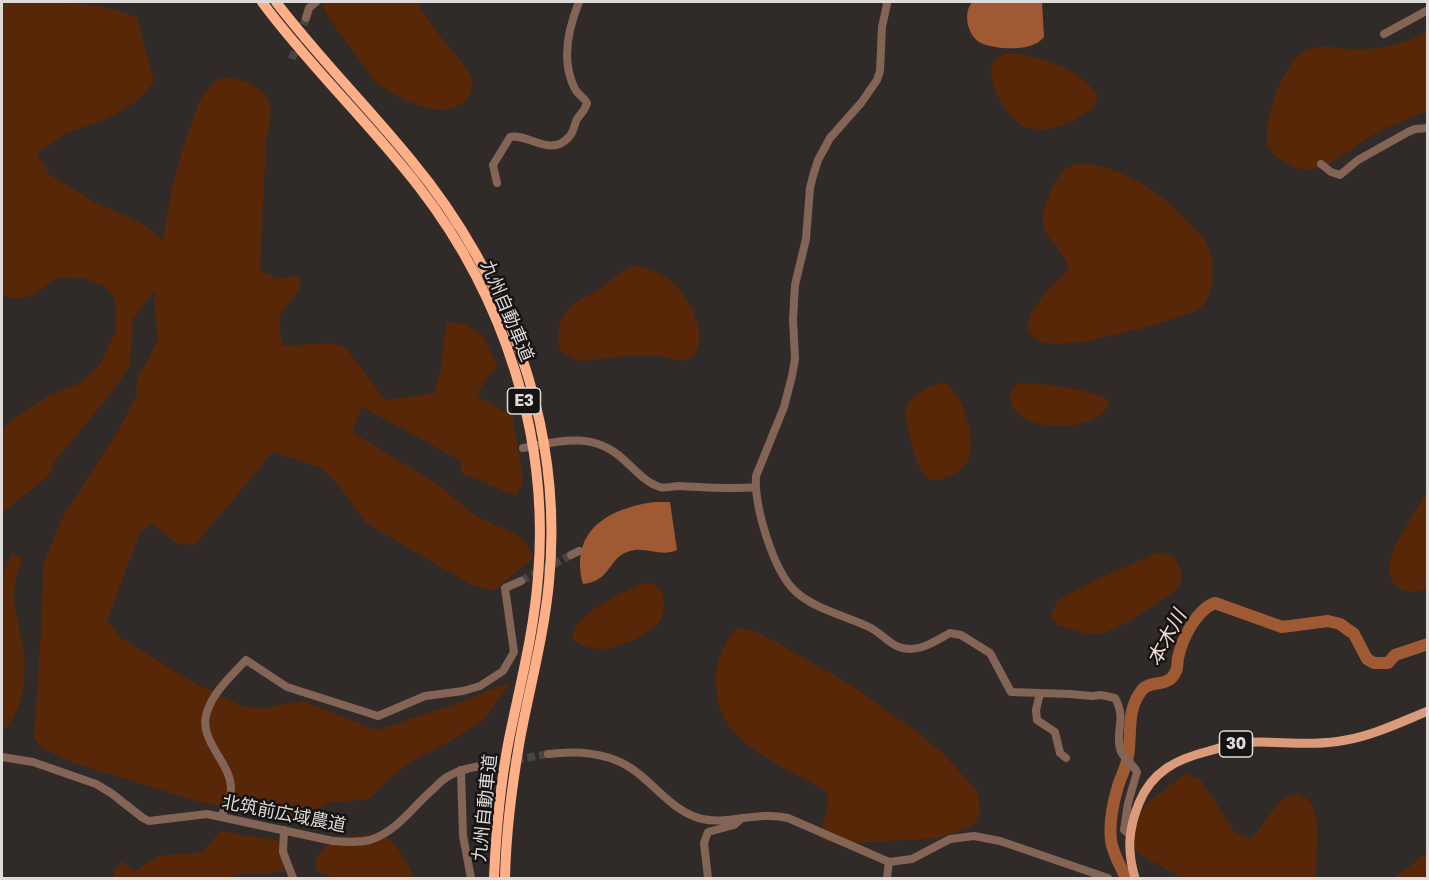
<!DOCTYPE html>
<meta charset="utf-8">
<style>
body{margin:0}
#map{position:relative;width:1429px;height:880px;overflow:hidden;background:#302b29;font-family:"Golos Text",sans-serif}
canvas{display:block}
.frame{position:absolute;inset:0;border:3px solid #dddad9;pointer-events:none}
</style>
<div id="map">
<canvas width="1429" height="880"></canvas>
<div class="frame"></div>
</div>
<script>
const c = document.querySelector('canvas').getContext('2d');
c.lineJoin = 'round';
function fill(path, color) { c.fillStyle = color; c.fill(path, 'evenodd'); }
function stroke(path, color, width, dash) { c.strokeStyle = color; c.lineWidth = width; c.lineCap = dash ? 'butt' : 'round'; c.setLineDash(dash || []); c.stroke(path); }
function label(font, color, halo, rows, align = 'center') {
  c.font = font + ' "Golos Text","Noto Sans JP",sans-serif'; c.lineWidth = 5; c.setLineDash([]); c.textBaseline = 'middle'; c.strokeStyle = halo; c.fillStyle = color; for (const [text, x, y, turn = 0] of rows) {
    c.save(); c.translate(x, y); c.rotate((+turn || 0) * Math.PI / 180); c.textAlign = isNaN(turn) ? turn : align; if (halo) c.strokeText(text, 0, 0); c.fillText(text, 0, 0); c.restore();
  }
}
fill(new Path2D(`
 M2 2C46 2 96 0 137 17L154 82 139 99 125 109 104 120 64 134 37 154 50 175 94 202 131 218 151 229 163 241C168 202 177 163 191 125 195 114 198 101 206 92 209 87 214 81 219 79 233 74 261 86 268 99 274 110 268 129 266 140L260 270 278 278 299 276 301 286 279 317 282 346 330 343 345 347 385 400 434 393 440 372 447 322 466 324 482 335 498 366 488 376 476 396 512 415 524 482 516 496 461 473V461L362 407 352 432 440 486 474 515 521 537 534 557 495 590 473 586 366 523 340 487 321 468 273 452 195 545 178 544 151 524 140 533 107 620 121 638 189 680 242 706 260 709 303 701 377 730 458 703 511 682 483 721 447 743 412 761 390 778 369 799 329 803 292 821 199 802 71 762 40 747 34 737 42 615 43 566 60 522 119 429 137 395 136 381 158 340 154 302 156 289 133 319 130 366 113 391 54 462 52 471 46 478 2 513V430L12 420 48 396 80 383 101 363 116 330 115 299 104 286 87 279 57 277C42 290 21 308 2 293Z
 M321 2H416C422 10 428 20 434 28 442 40 470 68 472 79 474 87 469 99 462 103 440 121 393 97 375 81 369 75 364 66 359 59 346 41 329 22 321 2Z
 M1427 31V111C1410 119 1390 125 1373 135 1356 144 1333 167 1314 169 1305 171 1295 168 1288 164 1280 160 1271 154 1268 146 1262 122 1283 63 1304 51 1319 43 1333 48 1349 49 1376 51 1405 45 1427 31Z
 M1010 53C1041 57 1079 67 1097 95L1095 106C1078 121 1049 135 1026 127 1008 121 982 79 994 61 998 55 1004 54 1010 53Z
 M1083 163C1124 168 1156 189 1185 219 1192 226 1201 234 1206 242 1216 260 1216 292 1201 307 1197 311 1189 313 1184 315 1164 323 1145 328 1123 333 1099 338 1071 346 1046 343 1040 342 1030 337 1028 330 1026 316 1042 296 1051 287 1057 279 1065 276 1069 267 1064 252 1047 240 1043 224 1040 211 1054 182 1062 172 1067 166 1075 165 1083 163Z
 M636 266C649 269 664 274 673 283 689 297 715 344 688 359 680 364 669 356 661 356 643 355 623 356 606 358 598 359 590 361 583 361 576 360 568 356 562 352 555 340 558 318 569 308 577 299 591 295 601 288 612 281 623 267 636 266Z
 M944 383C964 390 977 443 968 461 963 471 951 476 942 479 936 481 929 481 925 475 914 463 909 431 905 414 907 396 928 385 944 383Z
 M1019 383C1040 383 1089 389 1107 399L1109 405C1096 432 1021 435 1011 403 1009 393 1011 388 1019 383Z
 M1427 487V588C1417 592 1406 594 1397 586 1370 565 1421 512 1427 487Z
 M1160 552C1178 553 1189 575 1176 590L1128 622 1102 634 1082 633 1066 628 1056 624 1051 616 1058 600 1104 576Z
 M12 553 22 557C19 568 14 582 14 593 14 611 21 631 23 649 28 676 23 712 2 732V576Z
 M642 583 654 584 663 595C664 605 665 614 659 622 651 635 614 650 600 649 590 649 580 645 573 640 569 615 624 593 642 583Z
 M739 628 752 630 776 642 851 685 892 715 911 727 941 752 978 791 980 811 976 822 968 828 937 838 841 844 826 842 822 839C819 823 834 805 825 790 794 773 741 750 724 718 719 708 717 697 716 686 716 678 716 671 718 663 722 650 727 636 739 628Z
 M1185 774 1200 779 1235 832 1246 838 1253 837C1266 823 1276 798 1297 793 1303 796 1309 799 1312 805 1321 821 1316 860 1315 878H1183L1140 855 1134 846 1133 823 1148 802Z
 M220 831 286 842 284 872 237 875 227 878H114V872L121 861 134 871 159 856 203 852Z
 M380 834C396 841 408 862 413 878H334L317 871C310 838 357 835 380 834Z
 M1427 851V878H1394L1425 854Z`), '#582708');
fill(new Path2D(`
 M972 2H1042L1044 37C1033 52 997 50 981 43 967 36 963 13 972 2Z
 M655 502H670L677 550C660 558 645 545 627 552 608 559 611 581 583 584 569 530 609 508 655 502Z`), '#9f5933');
stroke(new Path2D(`
 M1126 878C1121 867 1112 852 1111 840 1109 823 1113 803 1118 786 1121 776 1127 766 1128 756 1132 733 1126 710 1142 690 1150 679 1169 689 1176 671 1178 667 1177 662 1178 658 1182 639 1196 610 1215 603L1282 627 1328 621 1340 624 1354 634 1367 659 1374 663H1388L1395 655 1428 644`), '#9f5933', 12);
stroke(new Path2D(`
 M292 59 306 18
 M521 581 571 555
 M480 766 548 754`), '#4a4543', 8, [8, 4]);
stroke(new Path2D(`
 M886 2 887 4 882 27 880 71 877 80 861 103 830 138 818 160 813 176 810 188 806 239 795 285 793 319 795 359 792 376 784 407 756 476C754 506 773 570 795 591 814 609 846 616 869 627 880 632 888 643 899 647 918 654 935 641 950 633L961 635 990 653 1011 692 1070 694 1092 696 1101 695 1115 698C1127 720 1115 729 1120 749 1122 758 1133 764 1137 772L1128 803 1124 830 1129 834
 M306 18 309 8 316 2
 M1384 34 1428 10
 M1321 164 1331 172 1340 175 1358 160 1408 132 1415 129 1428 128
 M497 183 493 165 510 137C529 133 550 158 569 137 574 132 574 125 577 119 581 113 585 111 587 103 584 97 578 95 575 89 561 62 568 29 579 2
 M523 448C560 441 592 431 623 459 634 469 646 483 660 487 665 489 672 486 678 486 705 487 727 490 756 487
 M571 555 579 551
 M1040 693 1036 710 1037 720 1055 732 1060 753 1066 758
 M548 754C580 750 613 752 639 774 658 789 676 813 702 819 728 825 758 811 788 818L889 862 912 859 950 839 974 836 1000 841 1108 878
 M2 757 33 762 96 784 111 793 143 818 149 821 207 814 333 841C346 842 358 843 370 840 396 832 412 808 431 791 437 786 442 779 449 776 458 770 469 768 480 766
 M461 770 463 836 471 878
 M221 816C225 808 231 800 231 790 232 762 197 741 207 712 213 692 232 675 246 660L287 687 378 716 425 696 463 691 480 686 503 671 514 652 505 588 521 581
 M284 830 283 852 293 878
 M708 878 704 843 708 832 734 825 742 818
 M887 878 889 862`), '#846455', 8);
stroke(new Path2D(`
 M1135 878C1127 851 1128 830 1139 803 1152 771 1177 759 1209 751 1225 746 1241 742 1258 742 1287 742 1317 746 1346 740 1374 735 1401 722 1428 711`), '#db9a7a', 9);
stroke(new Path2D(`
 M262 2C310 67 370 123 419 187 504 297 550 437 538 577 534 632 520 685 509 739 500 785 496 831 494 878
 M276 2C318 57 367 106 411 160 508 277 564 429 549 582 544 635 530 686 520 739 512 785 506 831 505 878`), '#fdaf88', 10);
for (const [x, y, w] of [
 [524,401,33],
 [1236,744,33]
]) { const box = new Path2D(); box.roundRect(x - w / 2, y - 13, w, 26, 4.5); c.fillStyle = '#161413'; c.fill(box); stroke(box, '#dddad9', 1.5); }
label('bold 16px', '#dddad9', null, [
 ["E3",524,401],
 ["30",1236,744]
]);
label('18px', '#dddad9', '#161413', [
 ["九州自動車道",507,311,67],
 ["九州自動車道",485,808,-84],
 ["北筑前広域農道",284,814,11]
]);
label('italic 20px', '#f1dcd2', '#161413', [
 ["本木川",1167,638,-62]
]);
</script>
